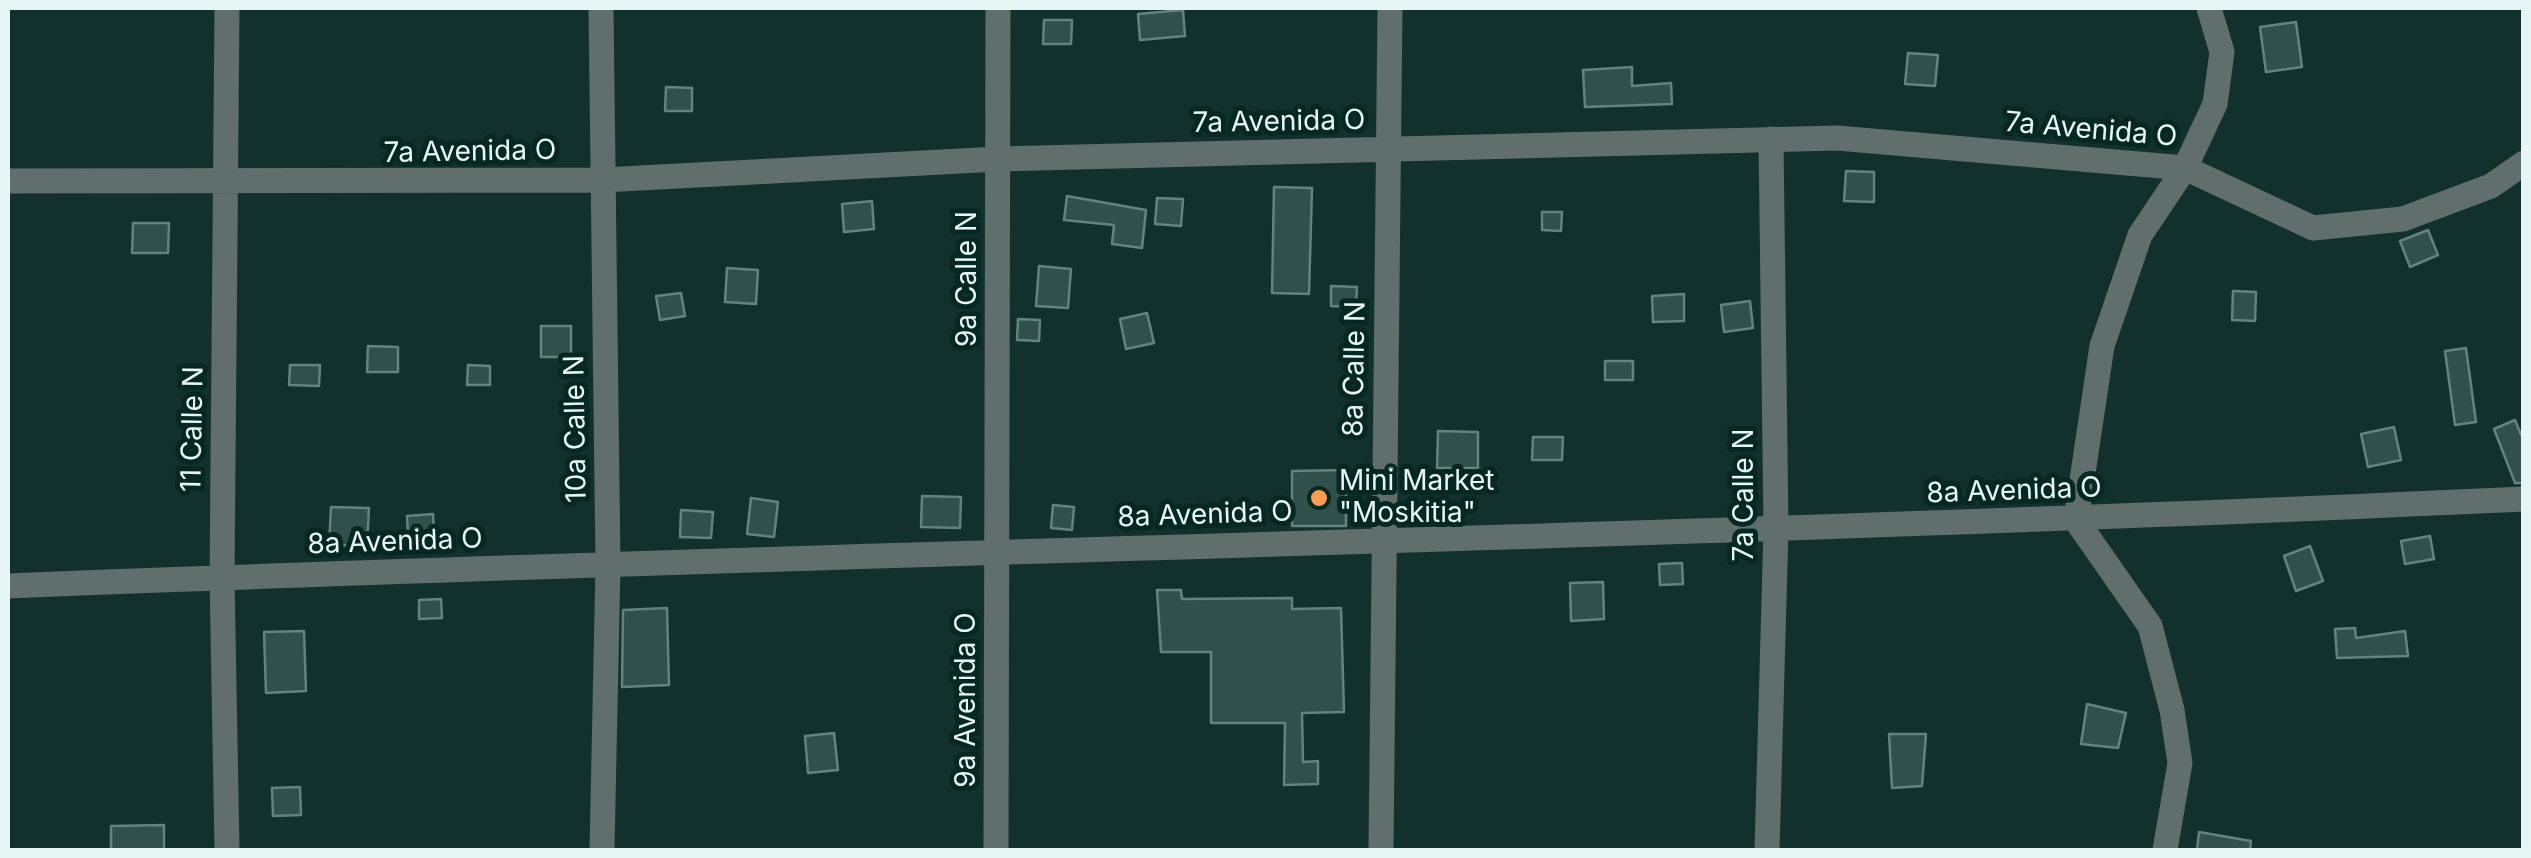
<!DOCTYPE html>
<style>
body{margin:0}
#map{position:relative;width:2531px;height:858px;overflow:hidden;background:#12312d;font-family:Inter,sans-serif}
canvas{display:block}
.frame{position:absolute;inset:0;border:10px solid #e5f6f4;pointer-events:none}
</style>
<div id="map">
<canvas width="2531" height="858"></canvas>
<div class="frame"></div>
</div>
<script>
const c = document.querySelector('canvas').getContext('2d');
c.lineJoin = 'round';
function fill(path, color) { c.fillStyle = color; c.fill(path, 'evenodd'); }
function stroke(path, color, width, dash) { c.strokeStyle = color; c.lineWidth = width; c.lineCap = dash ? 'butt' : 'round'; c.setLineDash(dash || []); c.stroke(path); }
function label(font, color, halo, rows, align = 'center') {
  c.font = font + ' Inter,sans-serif'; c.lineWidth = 10; c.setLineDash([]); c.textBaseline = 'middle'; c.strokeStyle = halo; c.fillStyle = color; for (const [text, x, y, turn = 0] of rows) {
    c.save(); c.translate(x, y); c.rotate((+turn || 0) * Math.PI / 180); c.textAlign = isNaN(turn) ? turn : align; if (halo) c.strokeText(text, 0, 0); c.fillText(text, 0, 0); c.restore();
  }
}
const building = new Path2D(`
 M1183 10 1185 36 1140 40 1138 14Z
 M1044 20H1072L1071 44H1043Z
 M2296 22 2302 67 2266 72 2260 27Z
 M1908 53 1938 55 1935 86 1905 84Z
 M1632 67V86L1671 83 1672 104 1585 107 1583 70Z
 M666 87 692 88V111H665Z
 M1846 171 1874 172V202L1844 201Z
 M1274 187 1312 188 1309 294 1272 293Z
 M1067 196 1146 210 1142 248 1112 244 1114 225 1064 220Z
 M1157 198 1183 199 1181 226 1155 224Z
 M872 201 874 229 844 232 842 204Z
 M1542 212H1562L1561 231 1542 230Z
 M133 223H169L168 253H132Z
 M2428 230 2438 255 2410 267 2400 241Z
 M1039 266 1071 269 1068 308 1036 306Z
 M727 268 758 270 756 304 725 302Z
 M1331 286 1357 287 1356 307 1331 306Z
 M2233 291 2256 292 2255 321 2232 320Z
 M681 293 685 316 660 320 656 296Z
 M1684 294V321L1653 322 1652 296Z
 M1750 301 1753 328 1724 332 1721 305Z
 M1147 313 1154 343 1126 349 1120 319Z
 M1018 319 1040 320 1039 341 1017 340Z
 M541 326H571V357H541Z
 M368 346 398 347V372H367Z
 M2466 348 2476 422 2455 425 2445 351Z
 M1605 361H1633V380H1605Z
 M290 365H320L319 386 289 385Z
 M468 365 490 366V385H467Z
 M2515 420 2524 442V483H2515L2494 429Z
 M2394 427 2401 460 2368 467 2361 434Z
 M1438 431 1478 432V468H1437Z
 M1533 437H1563L1562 460H1532Z
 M1346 470V526H1292V471Z
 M922 496 961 497 960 528 921 527Z
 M751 498 778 502 774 537 747 534Z
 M1053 505 1074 507 1072 530 1051 528Z
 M331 507 369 508 367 546 329 545Z
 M681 510 713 512 711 538 680 537Z
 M433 514 434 534 408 536 407 516Z
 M2430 536 2434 559 2405 564 2401 541Z
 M2310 546 2323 581 2296 591 2284 556Z
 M1682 563 1683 584 1660 585 1659 564Z
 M1603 582 1604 619 1571 621 1570 583Z
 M1157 590H1181L1182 599 1292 598V609L1341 608 1344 712 1302 713 1303 762 1318 761V784L1284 785 1285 723H1211V652H1161Z
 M441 599 442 618 419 619V600Z
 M667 608 669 685 622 687 623 610Z
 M2355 628 2356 638 2405 631 2408 656 2337 658 2335 629Z
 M304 631 306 691 266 693 264 632Z
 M2087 704 2126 713 2118 748 2081 744Z
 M834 733 838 770 808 773 805 736Z
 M1889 734H1926L1922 786 1892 788Z
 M300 787 301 815 273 816 272 788Z
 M164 825V850H111V826Z
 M2199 832 2251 841 2250 850H2197Z`);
fill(building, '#31504c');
stroke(building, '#63837f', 2.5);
stroke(new Path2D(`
 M227 8 222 577 227 850
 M601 8 608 565 602 850
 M8 181 603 180 998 159 1837 138 2185 168 2313 228 2403 219 2491 186 2524 163
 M8 586C846 552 1685 538 2524 499
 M996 850 998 8
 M1381 850 1390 8
 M1767 850 1776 528 1771 139
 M2165 850 2180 763 2172 710 2150 626 2076 520 2102 346 2140 235 2185 168 2215 104 2222 52 2209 8`), '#606e6c', 25);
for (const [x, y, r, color] of [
 [1319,498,10,"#fd9c56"]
]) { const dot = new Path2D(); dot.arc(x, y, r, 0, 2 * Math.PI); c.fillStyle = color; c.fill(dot); stroke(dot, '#072723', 4); }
label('28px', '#e5f6f4', '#072723', [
 ["7a Avenida O",1279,122,-1],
 ["7a Avenida O",2091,130,5],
 ["7a Avenida O",470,152,-1],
 ["9a Calle N",968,279,-90],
 ["8a Calle N",1355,369,-89],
 ["11 Calle N",193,429,-89],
 ["10a Calle N",576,429,-91],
 ["8a Avenida O",2014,491,-2],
 ["7a Calle N",1745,495,-90],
 ["8a Avenida O",1205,515,-2],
 ["8a Avenida O",395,542,-2],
 ["9a Avenida O",967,700,-90]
]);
label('28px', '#e5f6f4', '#072723', [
 ["Mini Market",1339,482],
 ["\"Moskitia\"",1339,514]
], 'left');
</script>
